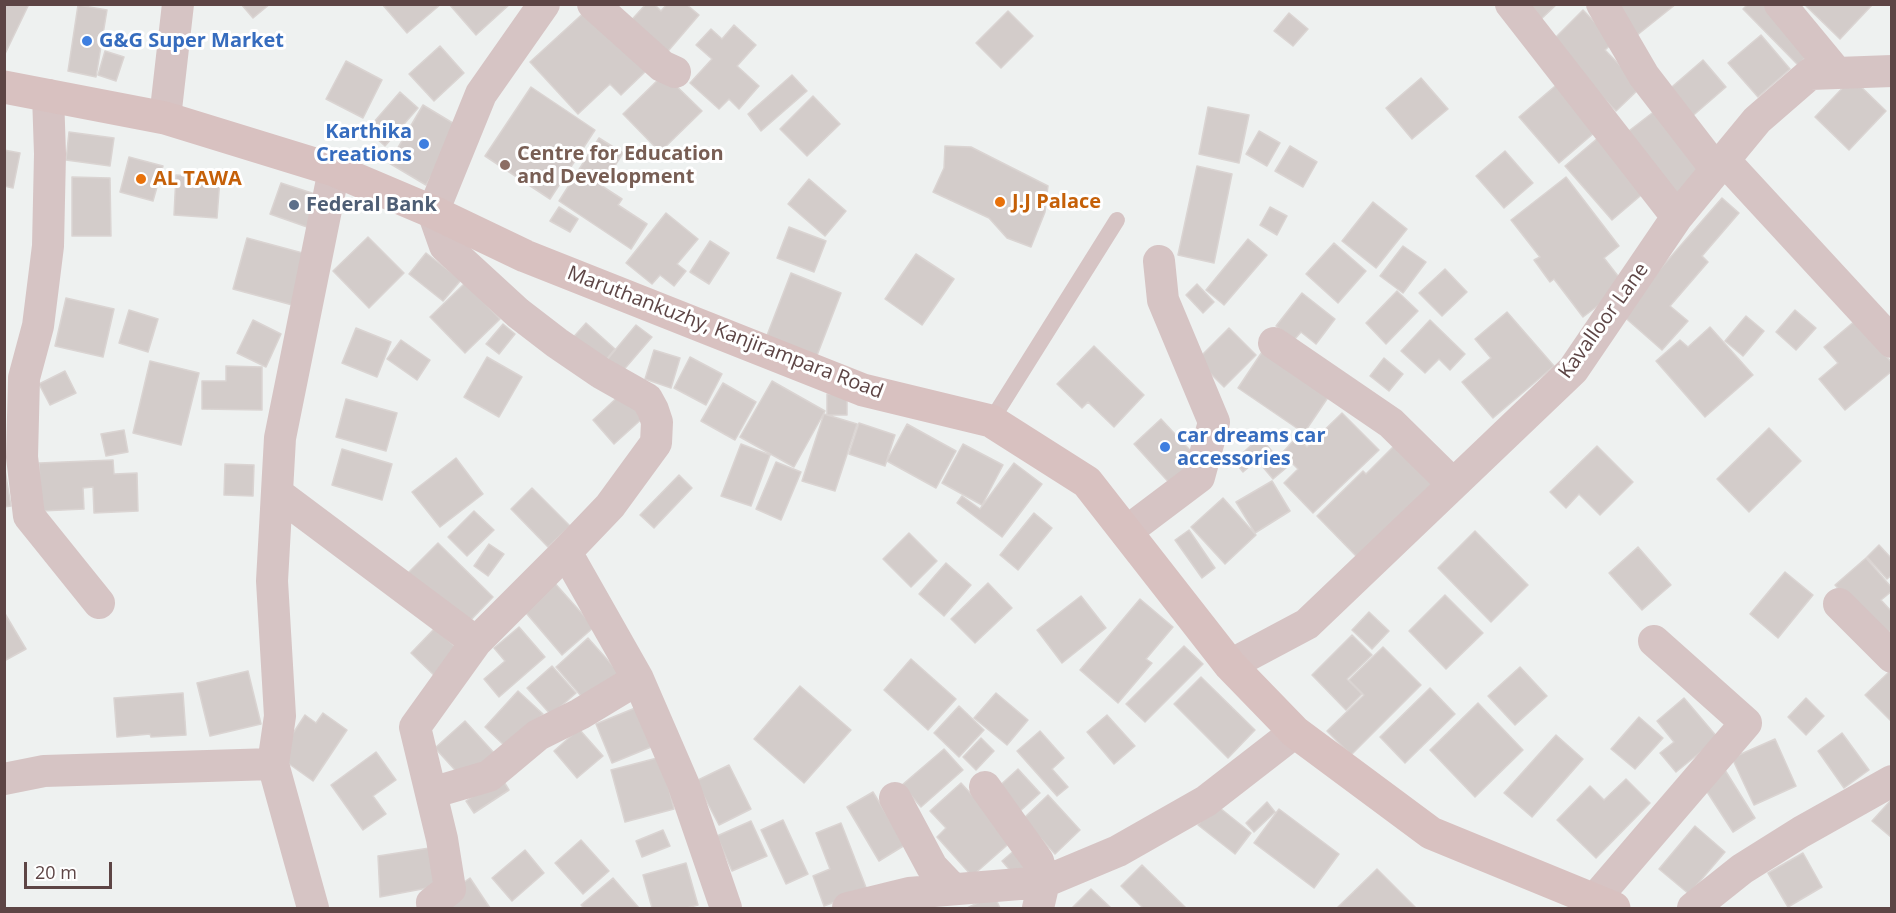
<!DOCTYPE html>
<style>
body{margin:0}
#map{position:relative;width:1896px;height:913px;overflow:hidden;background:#eef1f0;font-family:"Open Sans",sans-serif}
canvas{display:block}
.frame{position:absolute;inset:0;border:6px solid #5d4545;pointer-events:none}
.scale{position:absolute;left:24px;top:862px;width:88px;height:27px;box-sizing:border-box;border:3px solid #5d4545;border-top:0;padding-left:8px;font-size:18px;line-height:21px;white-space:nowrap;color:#5d4545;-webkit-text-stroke:4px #fff;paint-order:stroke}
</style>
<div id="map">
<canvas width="1896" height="913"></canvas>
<div class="frame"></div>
<div class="scale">20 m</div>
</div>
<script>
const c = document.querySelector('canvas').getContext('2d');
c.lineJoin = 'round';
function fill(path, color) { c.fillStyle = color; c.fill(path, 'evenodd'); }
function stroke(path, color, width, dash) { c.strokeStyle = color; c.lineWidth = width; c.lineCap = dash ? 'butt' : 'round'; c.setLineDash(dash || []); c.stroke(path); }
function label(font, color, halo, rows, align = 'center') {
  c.font = font + ' "Open Sans",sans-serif'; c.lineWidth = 6; c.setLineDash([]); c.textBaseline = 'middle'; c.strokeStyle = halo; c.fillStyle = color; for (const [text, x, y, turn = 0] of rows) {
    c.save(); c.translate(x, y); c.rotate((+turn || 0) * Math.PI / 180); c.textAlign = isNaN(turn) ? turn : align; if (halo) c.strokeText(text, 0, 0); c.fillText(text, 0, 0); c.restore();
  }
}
const building = new Path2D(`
 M4 4H29L4 56Z
 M241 4H270L253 18Z
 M382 4H441L407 33Z
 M449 4H510L476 35Z
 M646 4H654L661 11 667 4H686L699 15 663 57 627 25Z
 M1522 4H1557L1538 22Z
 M1611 4H1676L1636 36Z
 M1748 4H1767L1812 51 1798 65 1743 9Z
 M1804 4H1873L1840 39Z
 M78 5 107 10 96 77 68 71Z
 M589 8 647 70 621 95 610 84 578 114 530 62Z
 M1583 10 1614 42 1605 50 1641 87 1616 111 1550 43Z
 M1008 11 1033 36 1001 68 976 43Z
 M1289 13 1308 29 1293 46 1274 31Z
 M734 25 756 45 737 66 759 86 739 109 729 99 719 109 690 83 712 59 696 45 711 29 722 39Z
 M1761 35 1790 69 1758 97 1728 63Z
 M440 46 464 73 434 101 409 74Z
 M105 51 124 57 116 81 98 75Z
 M1703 60 1726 87 1689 119 1666 92Z
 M346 61 382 80 363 118 326 99Z
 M664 74 702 111 660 152 623 114Z
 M792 75 807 91 761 131 748 114Z
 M1421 78 1448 109 1412 139 1386 108Z
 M1852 78 1886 111 1849 150 1815 117Z
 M1561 81 1601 127 1559 163 1519 117Z
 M531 87 595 130 550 199 485 156Z
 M400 92 418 108 385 146 367 130Z
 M813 96 840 124 807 156 780 129Z
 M423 105 461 128 426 185 389 163Z
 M1208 107 1249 115 1239 163 1199 154Z
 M1656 110 1706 173 1670 200 1621 137Z
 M1259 131 1280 143 1267 166 1246 154Z
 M69 132 114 138 110 166 66 160Z
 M1599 137 1646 191 1612 220 1565 166Z
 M599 138 623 153 602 186 622 199 618 205 647 224 631 249 559 201Z
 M945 146 971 147 1048 186 1045 212 1031 247 1007 238 989 218 933 192 944 168Z
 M1290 146 1317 162 1303 187 1275 171Z
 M4 150 20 153 13 188 4 186Z
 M1505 151 1533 183 1504 208 1476 176Z
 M129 157 163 166 153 201 120 192Z
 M1197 166 1232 174 1214 263 1178 255Z
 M176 175 220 178 217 218 174 215Z
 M72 177 110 178 111 236H72Z
 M1566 177 1619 246 1604 258 1625 285 1583 317 1554 279 1550 282 1534 260 1540 257 1511 220Z
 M809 179 846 211 825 236 788 204Z
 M281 183 318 195 307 227 270 214Z
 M1722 198 1739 213 1702 256 1708 262 1670 306 1688 321 1662 350 1621 314Z
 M1373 202 1407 229 1376 268 1342 241Z
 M559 207 578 219 570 232 550 221Z
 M1270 207 1287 216 1277 235 1260 225Z
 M666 213 698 239 677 264 686 271 674 286 660 275 652 284 626 263Z
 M789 227 826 241 814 272 777 258Z
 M368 237 404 273 369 308 333 271Z
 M247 238 310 255 296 306 233 289Z
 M1248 239 1267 255 1224 305 1206 290Z
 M710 241 729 253 709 284 690 272Z
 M1334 243 1366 271 1338 303 1306 274Z
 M1403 246 1426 262 1403 293 1380 276Z
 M426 253 461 280 443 301 409 274Z
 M916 254 954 279 922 325 885 299Z
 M1445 269 1467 292 1442 316 1419 293Z
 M791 273 841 293 816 358 766 338Z
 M465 283 500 319 465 353 430 317Z
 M1197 284 1214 302 1203 313 1186 295Z
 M1397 291 1418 311 1386 344 1366 323Z
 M1302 293 1335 319 1316 344 1301 332 1294 340 1276 326Z
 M66 298 114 309 103 357 55 346Z
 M129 310 158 319 148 352 119 343Z
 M1795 310 1816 328 1796 350 1776 332Z
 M1507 312 1554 366 1493 418 1462 382 1491 358 1475 339Z
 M1746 316 1764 331 1743 356 1725 341Z
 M253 320 281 334 266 367 237 353Z
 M1430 320 1465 354 1450 370 1439 359 1425 373 1401 351Z
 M1856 320 1892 363V371L1845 410 1819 379 1838 363 1824 347Z
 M586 323 615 349 601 366 570 341Z
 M503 324 515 334 499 354 486 344Z
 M636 325 652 337 621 373 606 361Z
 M1710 327 1753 375 1705 417 1656 361 1680 340 1688 347Z
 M356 328 391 342 377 377 342 363Z
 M1229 328 1256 355 1224 387 1197 360Z
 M401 340 430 360 417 380 387 359Z
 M1094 346 1144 395 1114 427 1088 402 1082 408 1057 384Z
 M1264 349 1331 393 1304 433 1238 388Z
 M654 350 680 358 671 388 645 379Z
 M487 357 522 377 499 417 464 397Z
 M690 357 722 374 706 405 674 388Z
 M1384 358 1403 374 1389 391 1370 376Z
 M150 361 199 373 181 445 133 433Z
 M226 366 262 367V410L202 409V381H226Z
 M65 371 76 393 50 405 39 384Z
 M772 381 825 411 794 467 740 437Z
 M723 383 756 402 735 440 701 421Z
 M623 392 645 416 614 444 593 420Z
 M827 394H847V415H827Z
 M346 399 397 413 386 451 336 437Z
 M1342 413 1379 450 1313 513 1284 483 1298 469 1282 453 1297 437 1307 447Z
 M824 414 857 424 835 491 802 481Z
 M1161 419 1201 462 1173 487 1134 444Z
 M859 423 895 435 885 466 849 454Z
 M907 424 956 451 936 488 887 461Z
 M1769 428 1801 461 1749 512 1717 479Z
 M124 430 128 452 106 456 101 434Z
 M1260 437 1286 468 1273 479 1257 460 1243 472 1234 461Z
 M741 444 770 455 751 506 721 496Z
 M963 444 1003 465 982 505 942 483Z
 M1396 444 1434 482 1358 558 1317 516 1363 471 1366 474Z
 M1597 446 1633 482 1600 515 1579 494 1566 508 1550 492Z
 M342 449 392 464 382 500 332 485Z
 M456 458 483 494 440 527 412 492Z
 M113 460 114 474 137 473 138 511 94 513 93 487 83 488 84 509 41 511 39 463Z
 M776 462 801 472 781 520 756 509Z
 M1014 463 1042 484 1002 537 957 503 962 496 980 509Z
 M4 464 11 506 4 507Z
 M225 464 254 465 253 496 224 495Z
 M679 475 692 488 654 528 640 515Z
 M1272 481 1290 511 1255 533 1236 502Z
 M532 488 570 526 548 547 511 509Z
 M1223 498 1256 535 1225 564 1191 527Z
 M474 511 494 530 467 556 448 537Z
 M1034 513 1052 528 1018 570 1000 555Z
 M1189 530 1215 568 1202 578 1175 540Z
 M1475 531 1528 585 1491 622 1438 568Z
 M909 533 937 561 911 587 883 559Z
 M438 543 493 597 464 627 405 576Z
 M489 544 504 554 488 576 474 566Z
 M1879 545 1892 559V575L1887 579 1867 557Z
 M1638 547 1671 585 1642 610 1609 573Z
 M1866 558 1892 588V591L1881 600 1892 612V629L1882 638 1835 585Z
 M946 563 971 585 944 616 919 594Z
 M1785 572 1813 595 1778 638 1750 614Z
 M552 580 594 627 562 655 521 607Z
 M988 583 1012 608 975 643 951 619Z
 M1445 595 1483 633 1446 669 1409 631Z
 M1081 596 1106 628 1062 663 1037 630Z
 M1140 599 1173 627 1146 659 1152 663 1118 703 1080 670Z
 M4 612 26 649 4 661Z
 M1369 612 1389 631 1372 649 1352 630Z
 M519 627 545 657 499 697 484 679 505 661 494 648Z
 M435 628 464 655 440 681 411 653Z
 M1352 635 1372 655 1347 679 1362 694 1346 710 1312 675Z
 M588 638 621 675 588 704 556 667Z
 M1184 646 1203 664 1145 722 1126 704Z
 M1383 647 1421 685 1351 755 1327 731 1364 695 1349 680Z
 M911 659 956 699 928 730 884 690Z
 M552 666 576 693 551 715 527 688Z
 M1520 667 1547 696 1515 725 1488 696Z
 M248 671 261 724 210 736 197 683Z
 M1890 671 1892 672V722L1865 695Z
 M1201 677 1255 730 1228 758 1174 704Z
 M800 686 851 730 804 783 754 739Z
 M1430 688 1455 714 1405 763 1380 737Z
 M518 691 543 714 509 750 485 727Z
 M183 693 186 735 151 737 150 734 117 737 114 698Z
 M996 693 1028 720 1007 745 974 718Z
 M1684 698 1718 738 1676 772 1660 753 1674 742 1657 721Z
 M1806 698 1824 716 1806 735 1788 717Z
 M1478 703 1523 750 1475 797 1430 750Z
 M640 706 656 745 612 763 596 724Z
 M959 706 984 730 959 757 934 733Z
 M323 713 347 730 313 781 278 756 305 715 316 723Z
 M1107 715 1135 746 1114 764 1087 732Z
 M1639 717 1663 738 1635 769 1611 749Z
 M465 721 495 754 465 781 435 748Z
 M579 729 603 756 577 778 554 751Z
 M1040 731 1064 758 1052 769 1068 787 1057 796 1017 751Z
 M1842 733 1869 770 1844 788 1818 751Z
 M1556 735 1583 759 1532 817 1504 793Z
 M981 738 994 751 976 770 963 757Z
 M1775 739 1796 786 1754 805 1732 758Z
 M944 749 963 770 921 807 902 785Z
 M376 752 396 780 373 796 386 814 363 830 331 785Z
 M661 757 674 809 625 822 611 770Z
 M729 765 751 809 719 825 696 781Z
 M1018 769 1040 793 1018 813 996 789Z
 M1725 770 1755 818 1733 832 1702 784Z
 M501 777 509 790 474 813 466 801Z
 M1626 779 1650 803 1596 858 1557 820 1590 786 1604 800Z
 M961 783 1013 840 972 876 937 837 946 828 930 811Z
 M873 792 905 845 879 861 847 807Z
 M1048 795 1080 830 1055 854 1023 819Z
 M1892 799V838L1872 821Z
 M1267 802 1275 812 1254 832 1246 823Z
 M1215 804 1251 833 1235 854 1198 825Z
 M1279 809 1339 854 1314 888 1254 843Z
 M783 820 808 874 786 884 761 830Z
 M751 821 767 856 732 871 717 836Z
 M841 823 867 890 824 906 813 876 830 869 816 833Z
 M1695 826 1725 852 1689 894 1659 869Z
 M663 830 670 846 642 857 636 841Z
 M581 840 609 871 583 894 555 863Z
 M436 847 443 885 380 897 378 856Z
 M1016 849 1028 864 1015 876 1002 861Z
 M525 850 544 873 512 901 492 878Z
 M1803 853 1822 887 1788 907 1768 873Z
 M686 863 698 905 687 908H652L643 875Z
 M1142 865 1186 908H1143L1121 886Z
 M1377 869 1416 908H1337Z
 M470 878 490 908H440L435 902Z
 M613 878 639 908H584L581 905Z
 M1091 889 1111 908H1072Z
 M994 895 1000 908H967Z`);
fill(building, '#d3ccca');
stroke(building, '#dad4d2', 1.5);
stroke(new Path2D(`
 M991 421 1117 220`), '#d6c4c4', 16);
stroke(new Path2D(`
 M544 4 481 94 433 212 445 246 518 313 557 343 601 373 647 399 653 410 657 422 656 443 610 506 566 552 638 679 683 783 726 908
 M593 4 662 66 675 72
 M1511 4 1677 217
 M1602 4 1644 76 1715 168
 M1780 4 1837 73
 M48 95 50 154 48 246 38 326 24 378 22 457 29 516 99 603
 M165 118 178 4
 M1724 160 1892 342
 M1274 343 1391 423 1453 484
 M277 493 476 642 566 552
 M1126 532 1199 477 1214 422 1163 300 1159 261
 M1839 604 1892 657
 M1230 665 1307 624 1573 370 1677 217 1757 120 1810 74 1892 71
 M4 779 44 771 273 764
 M431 793 489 776 538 735 580 714 638 679
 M895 798 932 867 953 889
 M1594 900 1746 723 1654 641
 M313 908 273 764 280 716 272 581 280 438 334 170
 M433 908 432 903 450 889 442 839 415 727 476 642
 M848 908 909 893 1044 882 1038 861 985 787
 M1038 908 1044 882 1118 851 1206 801 1295 732
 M1693 908 1742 869 1801 832 1892 781`), '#d6c4c4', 32);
stroke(new Path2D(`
 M4 87 165 118 334 170 433 212 525 256 863 390 991 421 1087 482 1230 665 1295 732 1431 833 1614 908`), '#d8c1c0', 33);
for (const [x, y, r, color] of [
 [87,41,6,"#3f7fe0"],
 [424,144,6,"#3f7fe0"],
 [505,165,6,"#8d6e63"],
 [141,179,6,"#e8710a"],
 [1000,202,6,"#e8710a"],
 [294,205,6,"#5c6f8a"],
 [1165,447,6,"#3f7fe0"]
]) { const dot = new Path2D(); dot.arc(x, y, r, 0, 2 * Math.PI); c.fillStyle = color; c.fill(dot); stroke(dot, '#fff', 2); }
label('bold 20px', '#366cbe', '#fff', [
 ["G&G Super Market",99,41],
 ["Karthika",412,132,"right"],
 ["Creations",412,155,"right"],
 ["car dreams car",1177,436],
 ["accessories",1177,459]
], 'left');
label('bold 20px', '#785e54', '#fff', [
 ["Centre for Education",517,154],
 ["and Development",517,177]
], 'left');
label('bold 20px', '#c56008', '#fff', [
 ["AL TAWA",153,179],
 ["J.J Palace",1012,202]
], 'left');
label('bold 20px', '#4e5e75', '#fff', [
 ["Federal Bank",306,205]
], 'left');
label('20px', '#5d4545', '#fff', [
 ["Kavalloor Lane",1604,321,-54],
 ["Maruthankuzhy, Kanjirampara Road",725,333,21]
]);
</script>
